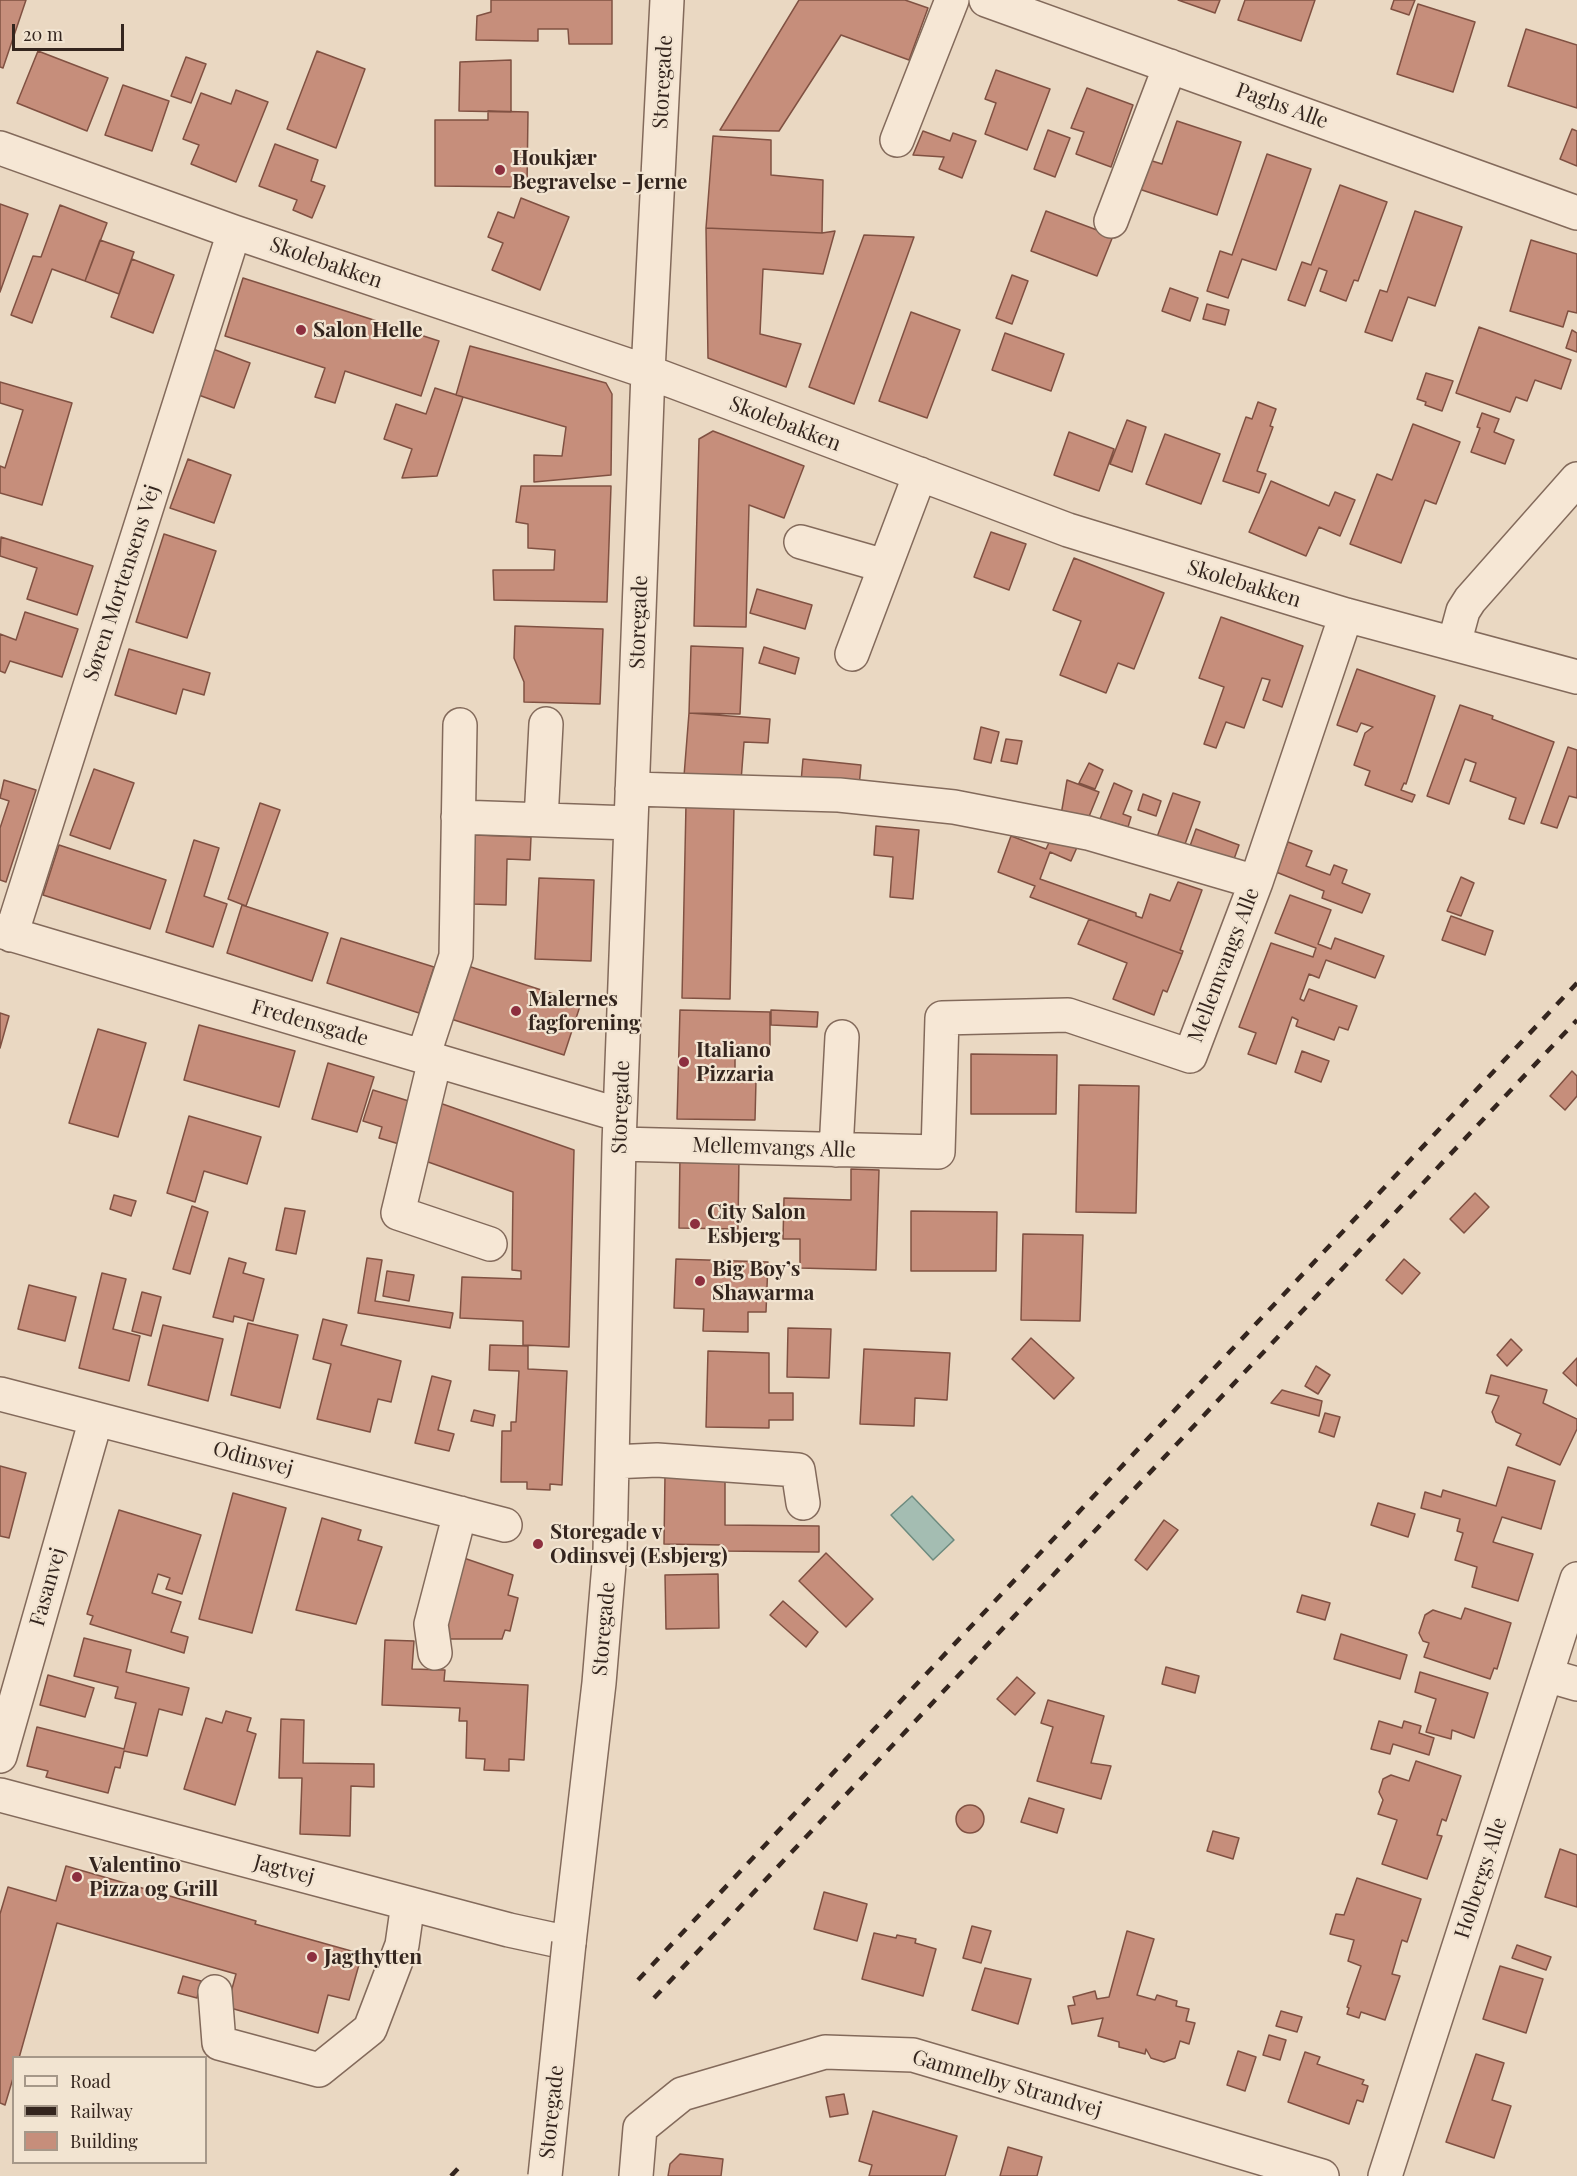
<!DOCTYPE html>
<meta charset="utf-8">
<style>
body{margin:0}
#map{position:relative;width:1577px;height:2176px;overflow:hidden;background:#ead8c2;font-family:"Playfair Display",serif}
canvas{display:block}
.legend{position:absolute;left:12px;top:2056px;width:195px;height:108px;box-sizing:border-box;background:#f2e4d1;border:2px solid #a69889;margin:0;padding:8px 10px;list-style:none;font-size:18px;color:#34251e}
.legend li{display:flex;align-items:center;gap:12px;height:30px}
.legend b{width:30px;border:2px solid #a69889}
.scale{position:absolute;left:12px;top:24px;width:112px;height:27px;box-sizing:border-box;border:3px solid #34251e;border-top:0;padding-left:8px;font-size:18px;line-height:21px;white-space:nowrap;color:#34251e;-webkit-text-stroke:4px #f2e4d1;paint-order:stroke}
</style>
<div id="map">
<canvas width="1577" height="2176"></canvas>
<ul class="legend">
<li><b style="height:8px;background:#f6e7d5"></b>Road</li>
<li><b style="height:8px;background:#34251e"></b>Railway</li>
<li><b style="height:16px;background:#c68e7b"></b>Building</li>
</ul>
<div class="scale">20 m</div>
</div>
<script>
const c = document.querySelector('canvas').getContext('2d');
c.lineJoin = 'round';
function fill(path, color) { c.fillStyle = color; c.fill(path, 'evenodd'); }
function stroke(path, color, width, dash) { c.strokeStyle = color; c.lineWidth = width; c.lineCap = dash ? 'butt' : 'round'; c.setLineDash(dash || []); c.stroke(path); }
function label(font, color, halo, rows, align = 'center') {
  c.font = font + ' "Playfair Display",serif'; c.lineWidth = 4.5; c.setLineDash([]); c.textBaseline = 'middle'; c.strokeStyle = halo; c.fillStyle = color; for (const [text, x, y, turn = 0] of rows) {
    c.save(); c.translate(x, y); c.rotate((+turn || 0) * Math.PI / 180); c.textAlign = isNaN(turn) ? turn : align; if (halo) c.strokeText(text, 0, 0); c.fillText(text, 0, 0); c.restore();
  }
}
const water = new Path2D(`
 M912 1496 954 1540 933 1560 891 1515Z`);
fill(water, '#a4bdb2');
stroke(water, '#6c8a7e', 1.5);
const building = new Path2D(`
 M0 0H26L3 68 0 67Z
 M491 0H612V44H569L568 29H538V41L476 40 477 16 491 12Z
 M799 0H905L928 8 909 60 841 35 779 131 720 130Z
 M1178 0H1220L1215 13Z
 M1245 0H1315L1301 41 1238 20Z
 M1394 0H1415L1409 15 1391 9Z
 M1418 4 1475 22 1453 92 1397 74Z
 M1526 29 1577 45V108L1508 86Z
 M38 51 108 78 87 131 17 103Z
 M317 51 365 69 336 148 287 129Z
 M186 57 206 64 191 103 171 96Z
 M511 60V112L459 111 460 62Z
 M996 70 1050 89 1027 150 985 134 996 103 985 99Z
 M123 85 169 101 152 151 105 135Z
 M1087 88 1133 105 1111 167 1076 154 1084 132 1071 128Z
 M236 90 268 102 236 182 191 164 199 145 183 139 201 93 231 104Z
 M488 111 528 112 527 187 435 186V120H488Z
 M1177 121 1241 142 1217 215 1139 189 1149 160 1162 164Z
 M1572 129 1577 131V166L1560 159Z
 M1048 130 1070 138 1055 177 1034 169Z
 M923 131 950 141 953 133 976 141 962 178 939 169 944 157 913 155Z
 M713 136 771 140V175L823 180 822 233 706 228Z
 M275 144 318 160 311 181 325 186 312 218 293 210 297 200 259 186Z
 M1267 154 1311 169 1276 270 1242 259 1228 298 1207 291 1220 251 1232 255Z
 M1340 185 1387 202 1358 281 1354 280 1346 301 1320 291 1327 271 1319 268 1305 306 1288 300 1302 262 1311 265Z
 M521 198 569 217 540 290 492 270 503 243 488 237 498 212 514 218Z
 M0 204 28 214 0 292Z
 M60 205 107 223 85 281 52 269 32 323 11 315 33 256 41 257Z
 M1046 211 1113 236 1097 276 1031 251Z
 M1415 211 1462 227 1435 306 1408 297 1392 341 1365 332 1380 290 1387 292Z
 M706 228 822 233 835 231 823 274 763 269 760 334 801 344 786 387 708 358Z
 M864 235 914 237 854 404 809 387Z
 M100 240 134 252 119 294 85 281Z
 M1531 240 1577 254V313L1568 311 1563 327 1510 311Z
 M132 259 174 275 153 333 111 317Z
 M1012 275 1028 281 1012 324 996 318Z
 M243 278 439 341 421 396 345 371 335 403 315 397 325 368 225 336Z
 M1170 288 1198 298 1190 321 1162 311Z
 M1207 304 1229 310 1225 325 1203 319Z
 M911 312 960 330 927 418 879 401Z
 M1479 327 1571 360 1561 389 1535 380 1527 401 1516 397 1510 412 1456 393Z
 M1572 330 1577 333V352L1566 348Z
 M1005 333 1064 354 1051 391 992 370Z
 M470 346 606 383 612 394 611 475 534 482V455L562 456 566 427 456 395Z
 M213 349 250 363 234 408 196 394Z
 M1426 373 1453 381 1442 411 1425 405 1426 402 1417 399Z
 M0 382 72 403 42 505 0 493V466L5 468 23 410 0 403Z
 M435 388 463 397 437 476 402 478 412 449 384 439 396 404 426 414Z
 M1258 402 1276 409 1270 426 1273 427 1257 471 1266 474 1259 493 1223 481 1246 417 1252 419Z
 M1482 413 1499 419 1494 432 1514 440 1505 464 1471 452 1480 428 1477 427Z
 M1127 420 1146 427 1132 472 1110 464Z
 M1413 424 1460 442 1436 504 1425 500 1401 563 1350 544 1377 474 1392 480Z
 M713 431 804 466 784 518 749 505 746 627 694 626 699 439Z
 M1069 432 1114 449 1099 491 1054 475Z
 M1165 434 1220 454 1201 504 1146 484Z
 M188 459 231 475 214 523 170 508Z
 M1271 481 1329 506 1335 492 1355 500 1340 536 1319 527 1306 556 1249 532Z
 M521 486H611L607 602 494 600 493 570H554L555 550 528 548V524L516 522Z
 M991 532 1026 544 1009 590 974 577Z
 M164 534 216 551 187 638 136 622Z
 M1 537 93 566 77 615 27 599 37 568 0 556Z
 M1074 558 1164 593 1134 669 1118 663 1106 693 1060 675 1081 621 1053 610Z
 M757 589 812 605 805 629 750 613Z
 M25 612 78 629 62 677 10 661 5 673 0 671V634L16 640Z
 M1221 617 1303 646 1282 707 1263 700 1270 680 1262 678 1244 728 1226 722 1216 748 1204 744 1224 687 1199 678Z
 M515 626 603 629 600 704 524 702V682L514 658Z
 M691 646 743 648 740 714 689 713Z
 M764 647 799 658 795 674 759 663Z
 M129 649 210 673 204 695 183 689 176 714 115 695Z
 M1357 669 1435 696 1406 784 1404 783 1401 790 1415 795 1412 802 1365 785 1370 771 1354 765 1365 733 1373 727 1361 723 1357 732 1337 725Z
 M1460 705 1493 716 1492 719 1554 742 1524 824 1509 819 1516 798 1470 781 1476 763 1465 759 1449 804 1427 796Z
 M689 713 770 719 768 743 744 742 741 781 684 776Z
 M981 727 999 732 991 763 974 759Z
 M1006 739 1022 741 1017 764 1001 761Z
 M1568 747 1577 750V798L1569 796 1557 828 1541 823Z
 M803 759 861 765 859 787 801 782Z
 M1089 763 1103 770 1095 789 1079 783Z
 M94 769 134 783 110 849 70 835Z
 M4 780 36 790 6 882 0 880V828L9 801 0 798Z
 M1067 780 1099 792 1088 819 1061 815Z
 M1114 783 1132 791 1123 814 1131 817 1128 827 1100 819Z
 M1173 793 1200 802 1184 847 1157 837Z
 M1143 794 1161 801 1156 816 1138 810Z
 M260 803 280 810 246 906 228 899Z
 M686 804 734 806 730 999 682 998Z
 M876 826 919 830 913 899 890 897 893 857 874 855Z
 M1196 829 1239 845 1233 862 1190 846Z
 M1053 834 1078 845 1071 861 1050 852 1040 879 1136 913V916L1142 918 1150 894 1170 901 1178 882 1202 890 1180 950 1183 951 1182 954 1030 897 1035 886 998 872 1011 836 1046 849Z
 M474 835 531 837 530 860 507 859 506 905 472 904Z
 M194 840 219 848 204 896 227 904 213 947 166 932Z
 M1288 842 1312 851 1306 866 1330 875 1334 865 1347 870 1342 883 1370 894 1362 913 1322 898 1324 891 1276 872Z
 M59 845 166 880 150 929 43 895Z
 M1461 877 1474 883 1461 916 1447 911Z
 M539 878 594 880 591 961 535 959Z
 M1290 895 1331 910 1318 944 1331 949 1335 938 1384 956 1375 978 1326 960 1319 978 1309 974 1300 999 1304 1001 1309 989 1357 1006 1348 1030 1339 1027 1334 1040 1296 1026 1298 1020 1292 1017 1276 1064 1248 1054 1256 1033 1239 1027 1271 943 1313 957 1316 948 1275 933Z
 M242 905 328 933 312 981 227 953Z
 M1451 916 1493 931 1485 955 1442 940Z
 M1089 919 1182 954 1167 992 1163 990 1154 1015 1113 999 1127 963 1078 944Z
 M341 938 434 967 419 1013 327 983Z
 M468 966 581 1003 564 1055 451 1019Z
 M680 1010 770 1012V1051L735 1050V1080H756L755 1120 677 1119Z
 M771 1010 818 1012 817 1027 771 1025Z
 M0 1013 9 1016 0 1048Z
 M199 1025 295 1051 279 1107 184 1080Z
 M98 1029 146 1043 118 1137 69 1123Z
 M1302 1051 1329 1061 1321 1082 1295 1072Z
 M971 1054 1057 1055 1056 1114H971Z
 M328 1063 374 1077 357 1132 312 1119Z
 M1572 1071 1577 1076V1096L1565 1110 1550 1096Z
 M1079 1085 1139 1086 1136 1213 1076 1212Z
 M373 1090 412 1102 399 1144 379 1138 382 1127 363 1121Z
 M434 1101 574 1150 569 1347 523 1345V1321L460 1318 462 1277 521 1279V1271L512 1270 513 1192 414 1157Z
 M189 1116 261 1137 247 1184 204 1171 195 1202 167 1193Z
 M680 1156 739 1157 738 1229 679 1228Z
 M851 1169 879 1170 876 1270 800 1268V1239H783L784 1198 851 1200Z
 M1475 1193 1489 1207 1464 1233 1450 1219Z
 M114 1195 136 1201 131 1216 110 1209Z
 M192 1206 208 1212 190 1274 173 1269Z
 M285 1208 305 1211 296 1254 276 1250Z
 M911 1211 997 1212 996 1271H911Z
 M1023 1234 1083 1235 1080 1321 1021 1320Z
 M229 1258 246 1263 243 1273 264 1279 253 1321 234 1316 233 1322 213 1317Z
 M367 1258 382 1260 375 1301 453 1313 450 1328 358 1313Z
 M676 1259 768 1262 766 1312H748V1332L703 1331 704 1309 674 1308Z
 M1404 1259 1420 1273 1402 1294 1386 1280Z
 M387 1271 414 1275 409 1301 383 1296Z
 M102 1273 126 1279 113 1329 140 1336 129 1381 79 1368Z
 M29 1285 76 1297 65 1341 18 1329Z
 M142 1292 161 1297 151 1336 132 1331Z
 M323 1319 347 1325 341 1345 401 1361 391 1402 378 1399 370 1432 317 1419 331 1364 313 1359Z
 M248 1323 298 1335 280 1408 231 1395Z
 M163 1325 223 1339 208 1401 148 1385Z
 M788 1328 831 1329 829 1378 787 1377Z
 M1031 1338 1074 1378 1054 1399 1012 1359Z
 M1511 1339 1522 1350 1507 1366 1497 1355Z
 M490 1345 528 1346V1369L567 1371 562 1485 550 1484V1490L527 1489V1482H501L502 1431H511V1422H516L519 1371 489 1370Z
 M864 1349 950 1353 947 1400 915 1398 914 1426 860 1424Z
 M708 1351 769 1353V1393H793V1420H769V1428L706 1427Z
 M1577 1358V1386L1563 1373Z
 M1316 1366 1330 1375 1318 1394 1305 1386Z
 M1491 1375 1547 1390 1543 1403 1577 1419V1429L1560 1465 1516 1445 1521 1434 1496 1422 1492 1412 1499 1396 1486 1393Z
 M432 1376 451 1381 438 1430 454 1434 449 1451 415 1443Z
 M1282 1390 1322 1401 1319 1416 1271 1403Z
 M474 1410 495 1415 493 1426 471 1421Z
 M1325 1413 1340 1417 1334 1437 1319 1432Z
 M0 1466 26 1473 9 1538 0 1536Z
 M1508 1467 1555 1481 1541 1529 1502 1517 1493 1542 1533 1554 1518 1601 1472 1587 1477 1567 1455 1560 1463 1533 1457 1531 1460 1519 1421 1508 1425 1492 1441 1497 1443 1490 1496 1506Z
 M665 1475 725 1476V1525L819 1526V1552L722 1551 723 1545 664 1544Z
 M233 1493 286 1508 252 1633 199 1619Z
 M1378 1503 1415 1514 1408 1537 1371 1525Z
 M119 1510 201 1535 182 1594 166 1589 170 1578 158 1574 152 1593 181 1602 171 1632 188 1637 184 1653 90 1624 93 1616 87 1614Z
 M322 1518 361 1530 358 1540 382 1547 356 1624 296 1610Z
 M1164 1520 1178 1530 1147 1570 1135 1560Z
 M826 1553 873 1599 846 1627 799 1581Z
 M458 1556 513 1575 508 1595 518 1598 510 1631 505 1630 502 1639H443Z
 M718 1574 719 1628 666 1629 665 1575Z
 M1302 1595 1330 1603 1325 1620 1297 1612Z
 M783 1601 818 1632 806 1647 770 1615Z
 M1465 1608 1511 1623 1497 1669 1494 1668 1490 1679 1424 1657 1429 1643 1423 1641 1419 1633 1425 1615 1433 1610 1461 1619Z
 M1341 1634 1407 1655 1400 1679 1334 1659Z
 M84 1638 131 1650 126 1672 189 1688 182 1715 159 1709 147 1756 124 1751 120 1768 115 1767 108 1793 46 1777 48 1771 27 1766 37 1727 124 1749 136 1703 115 1698 118 1687 74 1676Z
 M385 1640 414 1641 412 1669 445 1670 444 1681 528 1685 524 1760 509 1759V1771L484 1770 485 1759 466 1758 467 1721H459L460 1708 382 1705Z
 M1166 1667 1199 1676 1195 1693 1162 1684Z
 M1420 1672 1488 1693 1474 1738 1452 1730 1451 1739 1426 1732 1436 1699 1415 1692Z
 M48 1675 94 1688 85 1717 40 1705Z
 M1017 1677 1035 1693 1015 1715 997 1699Z
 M1048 1700 1104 1716 1091 1763 1111 1766 1101 1799 1037 1781 1053 1727 1041 1723Z
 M226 1711 251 1718 247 1731 256 1734 235 1805 184 1789 206 1718 222 1723Z
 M281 1719 304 1720 303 1763 374 1764V1787L351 1786 350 1836 300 1834 302 1778H279Z
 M1379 1721 1402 1728 1404 1721 1421 1726 1419 1733 1434 1738 1429 1755 1393 1744 1390 1754 1371 1749Z
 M1416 1761 1461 1776 1446 1821 1442 1819 1437 1835 1442 1836 1427 1879 1382 1864 1397 1820 1378 1814 1383 1800 1379 1792 1383 1779 1391 1775 1409 1781Z
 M1029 1798 1064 1809 1057 1833 1021 1822Z
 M956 1819a14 14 0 1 1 28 0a14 14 0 1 1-28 0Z
 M1213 1831 1239 1838 1233 1859 1207 1851Z
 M1560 1849 1577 1855V1907L1545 1897Z
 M66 1866 256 1921 255 1924 362 1954 349 2000 328 1995 318 2033 227 2007 236 1974 57 1923 19 2058H14V2075L5 2105 0 2103V1914L8 1887 56 1901Z
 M1357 1878 1421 1899 1407 1942 1402 1940 1392 1974 1400 1976 1385 2020 1361 2012 1359 2018 1347 2014 1349 2008 1347 2007 1361 1966 1348 1961 1354 1940 1330 1934 1336 1914 1344 1915Z
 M824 1892 867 1904 857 1941 814 1929Z
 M972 1926 991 1931 981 1963 963 1958Z
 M1127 1931 1154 1939 1137 1995 1155 2000 1157 1995 1177 2001 1176 2006 1189 2009 1186 2021 1195 2023 1189 2044 1180 2041 1175 2058 1164 2062 1151 2058 1146 2049 1145 2054 1119 2047V2042L1098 2036 1103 2018 1072 2024 1068 2006 1075 2005 1073 1997 1095 1991 1097 1999 1109 1997Z
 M874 1933 896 1938 897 1935 916 1939 915 1943 936 1949 923 1996 862 1979Z
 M1517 1945 1551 1957 1546 1970 1512 1958Z
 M1500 1966 1543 1979 1526 2033 1483 2019Z
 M985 1968 1031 1979 1018 2024 972 2010Z
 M183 1976 201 1981 197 1998 178 1993Z
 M1281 2011 1302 2017 1297 2032 1276 2026Z
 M1269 2035 1286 2040 1280 2060 1263 2055Z
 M1238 2051 1256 2057 1245 2091 1227 2085Z
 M1305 2052 1320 2057 1317 2064 1364 2080 1362 2084 1368 2086 1363 2102 1357 2100 1349 2124 1288 2102Z
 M1476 2054 1504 2063 1492 2100 1511 2106 1494 2158 1446 2142Z
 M844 2094 848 2114 830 2117 826 2097Z
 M873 2111 957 2136 945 2176H869L872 2165 859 2161Z
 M1008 2147 1042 2157 1037 2176H1000Z
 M680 2154 723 2159 721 2176H668L670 2164Z`);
fill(building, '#c68e7b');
stroke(building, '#805142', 1.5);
const minor = new Path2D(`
 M986 0 1577 213
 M897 140 952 0
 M0 148 234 232 648 372 1068 530 1346 615 1577 677
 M1111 221 1170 66
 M801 542 885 566
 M1454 644 1463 611 1470 600 1577 479
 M852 654 920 474
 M632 789 839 795 954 807 1088 833 1256 882
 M458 817 631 823
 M541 820 546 724
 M0 931 620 1115
 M11 935 234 232
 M423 1057 456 956 460 725
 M435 1060 398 1213 490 1244
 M619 1144 938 1152 942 1018 1068 1015 1190 1056 1256 882 1346 615
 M836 1150 842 1037
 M0 1394 505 1525
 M612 1462 657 1460 798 1470 803 1503
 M435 1653 431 1624 460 1513
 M1546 1675 1577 1684
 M0 1756 96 1419
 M0 1795 509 1930 569 1943 599 1683 610 1552 619 1144 631 823 648 372 667 0
 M215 1992 219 2043 319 2070 370 2029 402 1945 408 1903
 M636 2176 640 2128 682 2094 825 2052 913 2055 1322 2176
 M1385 2176 1577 1579`);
stroke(minor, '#836a5b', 36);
stroke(minor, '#f6e7d5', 33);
stroke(new Path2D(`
 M638 1980 1577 983
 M654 1998 1577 1020
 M451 2176 463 2163`), '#34251e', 4.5, [10, 10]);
const minorBridge = new Path2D(`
 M545 2176 569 1943`);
stroke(minorBridge, '#836a5b', 36, []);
stroke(minorBridge, '#f6e7d5', 33);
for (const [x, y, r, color] of [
 [500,170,6,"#8d2f3f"],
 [301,330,6,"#8d2f3f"],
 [516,1011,6,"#8d2f3f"],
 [684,1062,6,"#8d2f3f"],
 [695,1224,6,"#8d2f3f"],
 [700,1281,6,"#8d2f3f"],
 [538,1544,6,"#8d2f3f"],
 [77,1877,6,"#8d2f3f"],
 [312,1957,6,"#8d2f3f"]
]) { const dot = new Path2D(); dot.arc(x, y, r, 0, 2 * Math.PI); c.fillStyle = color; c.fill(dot); stroke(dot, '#f2e4d1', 2); }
label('21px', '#34251e', '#f2e4d1', [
 ["Storegade",663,82,-87],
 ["Paghs Alle",1282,106,20],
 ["Skolebakken",326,263,19],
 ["Skolebakken",785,424,21],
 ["Søren Mortensens Vej",122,583,-72],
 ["Skolebakken",1244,584,17],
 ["Storegade",639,622,-88],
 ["Mellemvangs Alle",1224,965,-69],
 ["Fredensgade",310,1023,16],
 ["Storegade",621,1107,-88],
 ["Mellemvangs Alle",774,1148,2],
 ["Odinsvej",253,1459,15],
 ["Fasanvej",48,1587,-74],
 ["Storegade",604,1629,-85],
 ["Jagtvej",284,1870,15],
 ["Holbergs Alle",1481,1878,-72],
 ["Gammelby Strandvej",1007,2084,16],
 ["Storegade",552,2112,-84]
]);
label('bold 21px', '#34251e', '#f2e4d1', [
 ["Houkjær",512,158],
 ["Begravelse - Jerne",512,182],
 ["Salon Helle",313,330],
 ["Malernes",528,999],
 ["fagforening",528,1023],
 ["Italiano",696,1050],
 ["Pizzaria",696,1074],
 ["City Salon",707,1212],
 ["Esbjerg",707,1236],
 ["Big Boy’s",712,1269],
 ["Shawarma",712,1293],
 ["Storegade v",550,1532],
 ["Odinsvej (Esbjerg)",550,1556],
 ["Valentino",89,1865],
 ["Pizza og Grill",89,1889],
 ["Jagthytten",324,1957]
], 'left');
</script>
